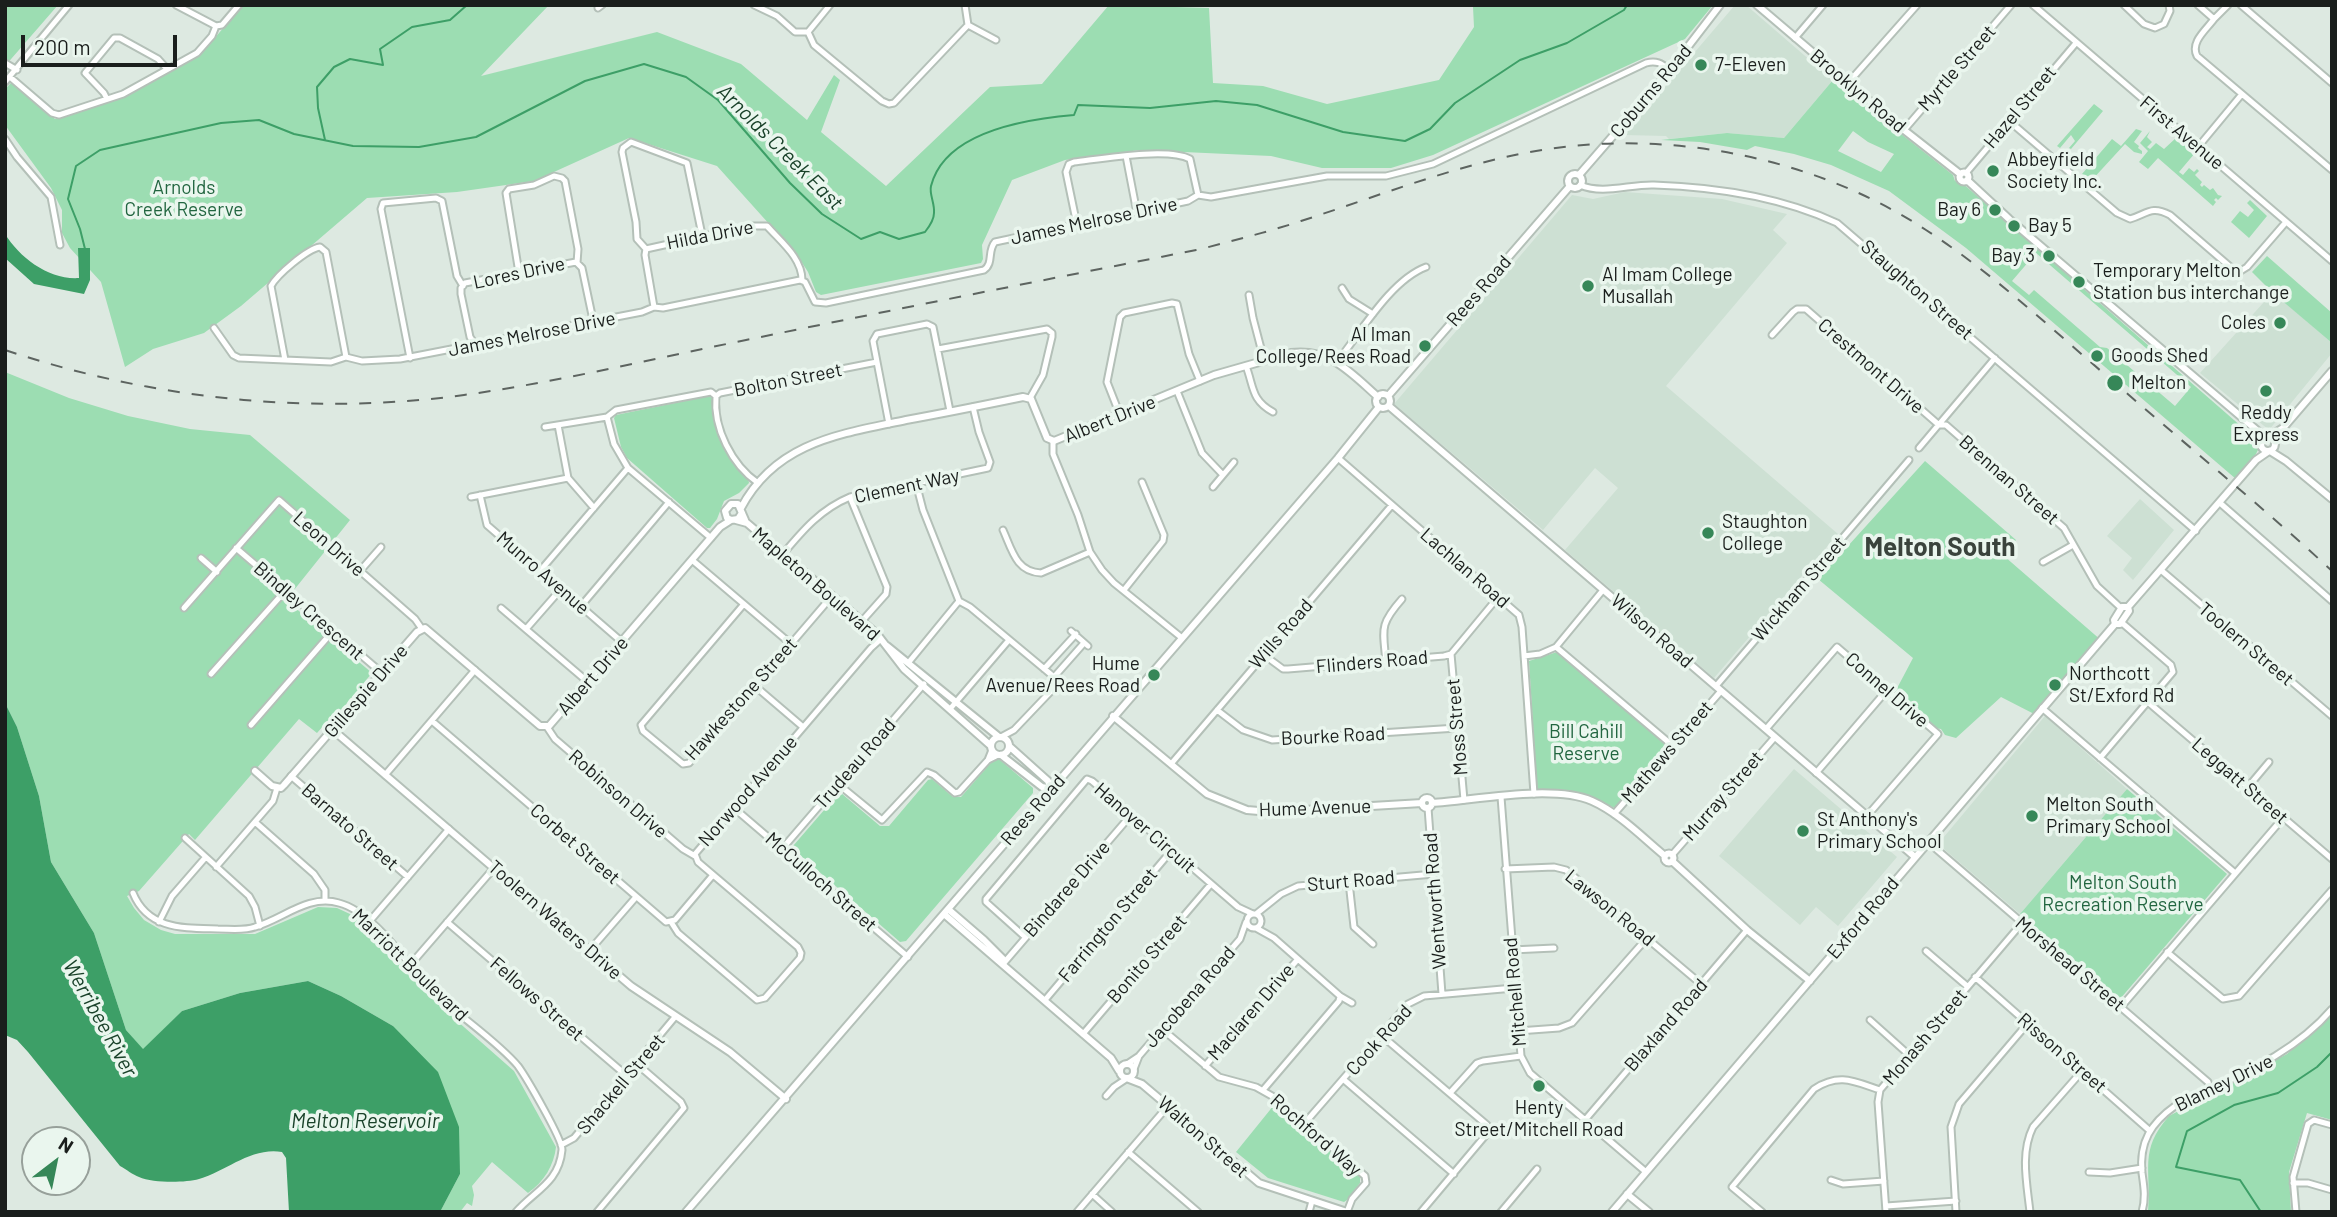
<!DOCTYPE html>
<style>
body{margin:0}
#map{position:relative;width:2337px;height:1217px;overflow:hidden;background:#dde9e1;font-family:Barlow,sans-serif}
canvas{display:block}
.frame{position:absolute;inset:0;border:7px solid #1a1e1c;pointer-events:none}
.north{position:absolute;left:21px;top:1126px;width:70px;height:70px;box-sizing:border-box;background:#eaf6ee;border:2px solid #97a09a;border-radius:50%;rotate:32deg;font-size:19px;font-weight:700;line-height:28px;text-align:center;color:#1a1e1c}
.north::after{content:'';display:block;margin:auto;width:24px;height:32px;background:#368758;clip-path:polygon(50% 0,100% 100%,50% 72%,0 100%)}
.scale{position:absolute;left:21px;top:35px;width:156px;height:32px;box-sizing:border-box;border:4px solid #1a1e1c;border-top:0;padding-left:9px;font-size:21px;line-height:24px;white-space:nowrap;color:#1a1e1c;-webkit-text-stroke:5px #eaf6ee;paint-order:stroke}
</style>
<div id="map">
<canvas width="2337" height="1217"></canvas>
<div class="frame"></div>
<div class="north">N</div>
<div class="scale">200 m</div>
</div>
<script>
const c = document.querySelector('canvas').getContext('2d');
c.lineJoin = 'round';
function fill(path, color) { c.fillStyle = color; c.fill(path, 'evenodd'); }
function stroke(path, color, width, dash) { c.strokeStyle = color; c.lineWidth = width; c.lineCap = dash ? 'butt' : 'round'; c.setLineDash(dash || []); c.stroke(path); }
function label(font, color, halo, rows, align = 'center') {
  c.font = font + ' Barlow,sans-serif'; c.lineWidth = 7; c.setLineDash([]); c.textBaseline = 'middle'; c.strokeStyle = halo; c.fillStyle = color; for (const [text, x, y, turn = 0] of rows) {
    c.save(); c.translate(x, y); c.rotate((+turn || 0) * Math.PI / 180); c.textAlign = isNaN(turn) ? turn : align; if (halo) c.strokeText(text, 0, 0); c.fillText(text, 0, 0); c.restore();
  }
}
fill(new Path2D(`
 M1735 5H1746L1833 80 1784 138 1727 133 1669 139 1666 136 1624 135Z
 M1625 192 1722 199 1787 214 1773 230 1787 243 1666 386 1838 534 1714 678 1565 550 1618 488 1595 468 1543 530 1394 404 1572 195 1593 199Z
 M2273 292 2332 343V353L2269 430 2200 373Z
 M2140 499 2174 530 2133 580 2123 570 2132 558 2107 536Z
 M2045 716 2127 789 2020 914 1938 844Z
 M1794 769 1897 857 1838 926 1816 907 1800 925 1719 856Z`), '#cde0d3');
fill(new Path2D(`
 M5 5H58L5 66Z
 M243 5H549L481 76 657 32 741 64 807 120 834 75 840 80 821 132 886 186 990 87 1042 84 1109 5 1209 8 1213 83 1263 86 1327 104 1439 80 1474 27 1473 7 1479 5H1713L1685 39 1433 155 1391 168H1322L1271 156 1140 150 1065 160 1012 180 982 245 983 259 981 263 821 295 816 292 808 272 797 255 717 166 629 138 534 181 457 192 367 198 241 306 204 333 153 349 125 367 101 282 70 248 62 233V210L51 188 5 125V89L12 82 55 119 124 96 201 54Z
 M1833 80 1953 175 1955 181 1961 182 2250 434 2260 440C2260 455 2245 468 2236 479L1966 248 1889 191 1831 165 1794 154 1755 146 1747 150 1700 142 1661 140 1727 133 1784 138ZM1853 131 1868 142 1894 154 1881 172 1838 151ZM2036 253 2191 387 2175 406 2107 348 2100 347 2034 290 2029 295 2012 281Z
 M2094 104 2103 111 2071 149 2069 148 2075 141 2071 135 2060 148 2057 146Z
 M2136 129 2142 131 2134 142 2139 146 2138 148 2142 151V154L2134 152 2125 144 2091 181 2082 174 2112 139 2121 146Z
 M2150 131 2147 137 2152 142 2147 147 2150 149 2156 143 2164 149 2177 137 2195 153 2179 172 2183 175 2189 168 2194 172 2197 169 2199 171 2195 175 2202 182 2200 185 2202 187 2204 185 2210 190 2213 188 2218 195 2222 196 2218 200 2216 198 2214 200 2216 202 2213 206 2158 158 2148 169 2139 162 2148 151 2140 143Z
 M2250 200 2267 216 2249 238 2231 222 2240 211 2248 217 2254 210 2247 203Z
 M2267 256 2332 313V343L2273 293 2252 272Z
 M5 372 69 398 128 416 190 429 250 435 350 520 286 600 372 673 337 715 332 716 317 733 299 719 195 840 189 834 139 891 127 896 134 908 144 920 161 930 175 934H255L318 907 337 908 350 914 392 951 431 998 514 1071 556 1147C554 1165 544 1182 528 1193L492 1162 472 1186 474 1195 472 1206 467 1203 460 1212H440L460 1174 393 1026 341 996 308 981 240 993 182 1011 143 1050 126 1030 94 933 51 862 39 796 17 727 5 703Z
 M709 396 712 398C718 430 723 456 748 478L749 483 739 493 724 501 717 519 710 528H707L627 458 621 447 614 418 616 415Z
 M1925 461 2016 540 2004 556 2102 641 2040 717 2001 697 1956 738 1945 735 1941 729 1934 728 1894 694 1913 658 1818 579Z
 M1557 652 1669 747 1615 808 1576 792 1537 790 1529 661Z
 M994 759H999L1033 788V793L906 941 900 942 793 849V846L838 794 841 793 880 826H889L928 780 932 779 953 797H961Z
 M2127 789 2227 874 2120 999 2020 914Z
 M2332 1012V1120L2307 1113 2289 1172 2291 1212H2148C2152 1170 2138 1151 2169 1116L2287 1054 2316 1029Z
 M1274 1105 1360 1176V1183L1347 1200 1344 1202 1268 1178 1236 1152Z`), '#9cddb2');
fill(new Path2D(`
 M5 234C20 258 49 280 79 278L78 248H90V280L84 294 34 284 5 258Z
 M5 703 17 727 39 796 51 862 94 933 126 1030 143 1049 182 1011 240 993 308 981 341 996 393 1026 438 1072 459 1127 460 1174 440 1212H289L286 1158 282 1152C251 1147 227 1171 199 1179 184 1183 153 1183 139 1177 133 1175 126 1169 120 1166L28 1052 17 1040 5 1035Z`), '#3d9f67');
stroke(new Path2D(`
 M325 140 318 108 317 87 334 67 350 59 383 65 380 49 412 27 450 20 467 5
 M85 249 80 229 68 199 76 166 100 150 221 123 259 120 294 134 353 146 419 147 476 137 585 81 644 64 686 77 718 100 790 183 822 214 861 239 880 232 899 239 925 232C929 227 934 219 934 213 935 204 929 194 931 186 945 131 1027 119 1074 115L1078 105 1150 108 1216 101 1257 105 1343 132 1405 141 1430 129 1455 103 1520 60 1567 43 1624 10 1627 5
 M2261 1212 2240 1180 2176 1167 2187 1131 2234 1105 2278 1093 2317 1067 2332 1052`), '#3d9f67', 2);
const minor = new Path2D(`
 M176 5 216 26
 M754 5 777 16 795 32H808L814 45 882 101 889 104 894 103 968 25 965 5
 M2033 5 2332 261
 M2124 5 2144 24 2155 28 2164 24 2170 11 2169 5
 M2198 5 2214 19 2228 5
 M2241 5 2332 83
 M598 8 602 5
 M2214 19C2206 30 2190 42 2197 56L2332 170
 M968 25 996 40
 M808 32 830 5
 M1795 38 1823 5
 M5 63 17 70
 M10 77 52 113 59 115 123 94 197 53 212 36 216 26 222 25 239 5
 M5 82 69 5
 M1848 83 1917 5
 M107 99 104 93 85 73 114 38H120L158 59 167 69
 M2008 120 2117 213 2130 219C2147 214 2151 205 2170 215L2235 271 2239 272 2247 267 2286 222
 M1904 130 2011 5
 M5 139 17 157 51 197 60 245
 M2198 147 2242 94
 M1126 156 1137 213
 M1966 173 2076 43
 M1580 185C1603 195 1630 184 1654 185 1715 187 1781 197 1837 223L2196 531
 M1077 225 1066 172 1069 164 1074 162C1100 159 1168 147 1190 159L1198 195
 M646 249 637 239 636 222 622 152 623 148 631 142 687 163 702 235
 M519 273 506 193 509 189 534 185 554 176 562 178 565 181 578 249 577 263
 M1342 288 1349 299 1373 314
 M1249 295 1253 318 1264 360
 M654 307 645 255 646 249 750 226H767C781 242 802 258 802 280
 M214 328 233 355 239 358 331 362 346 357 362 361 400 359 642 312 654 307 663 308 800 280 805 282 815 302 826 303 984 270C994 263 987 251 995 242L1188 201 1198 195 1211 197 1327 176H1386L1433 164 1646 63C1656 60 1661 63 1670 70
 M1772 335 1793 312 1797 309H1806L1939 425H1946L2064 528 2097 586 2121 608
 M475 344 470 337 461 294V288L465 283 576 262 582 268 593 320
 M938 349 1047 329 1052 333V337L1043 375 1030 398
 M410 358 381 209 383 203 436 198 442 201 457 276 463 286
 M285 360 271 286C277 275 307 249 320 247L326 252 346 357
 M1337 362C1361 332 1391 280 1426 267
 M1246 366C1254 387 1251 400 1273 412
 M1177 391 1202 453 1223 475
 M716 396 720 393 877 362
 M716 396C713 428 732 465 758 483
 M1120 415 1107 382 1120 317 1124 313 1172 303 1177 304 1189 354 1200 381
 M607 417 616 410 711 392 716 396
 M889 424 873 341 877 334 927 324 933 327 950 411
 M558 425 568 478 594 508
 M545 427 607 417 614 444 628 468 711 538
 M1053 442V454L1078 515 1090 552 1102 570 1114 583 1182 638
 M1919 448 1995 358
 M1338 458 1519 615 1522 627 1534 794
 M1213 487 1234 462
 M480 495 487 525 622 642
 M471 497 568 478
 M850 497 887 587 886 594 862 621
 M2220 503 2332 601
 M1003 530C1012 550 1016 572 1041 573L1090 552
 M236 548 382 673
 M783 554C803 530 821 509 850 497L988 468 990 462 979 432 973 407
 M201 558 217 572
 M692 560 791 644
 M2043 562 2073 545
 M360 571 381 547
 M540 571 628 468
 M2162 571 2332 716
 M1124 590 1163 541 1164 535 1142 482
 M959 601 970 607 1054 677 1056 685 1054 688 1014 730 1001 737
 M744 604 641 725 643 731 683 764 689 763 832 596
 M581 606 669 502
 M184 608 279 500 415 619 422 629
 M501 608 588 682
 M526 629 561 589
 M1071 631 1088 646
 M1556 647 1673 746
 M1451 654 1464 800
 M1264 655 1283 669H1288L1444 656 1451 654 1499 596
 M1524 656 1540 654 1556 647 1603 590
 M909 662 959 601 923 510 916 483
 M1386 662C1383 629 1379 625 1402 599
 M1044 669 1076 634
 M211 674 286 590
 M1054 677 1084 643
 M755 686 803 727
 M1716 686 1909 460
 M2149 703 2332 859
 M2042 708 2235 873
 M950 709 1009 640
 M1217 710 1243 730 1272 740 1457 728
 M432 721 666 922 675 920 713 875
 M251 725 333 631
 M547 727 555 739 683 849 695 856
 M1766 729 1837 647 1938 734 1867 816
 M2100 758 2173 672 2171 665 2121 622
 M988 760 998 755
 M1171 764 1392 505
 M1816 773 1887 690
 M385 775 475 670
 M291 776 408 877
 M838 784 882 820 927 772 934 775 955 793 959 792 988 760 992 750
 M2248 787 2269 762
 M1501 797 1521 1056 1530 1073 1646 1172
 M734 808 908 957
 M1428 808 1442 994
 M1614 814 1721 691
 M255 822 314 874 325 890V901
 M185 838 249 896 255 907 260 926
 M1928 842 2208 1082 2210 1089
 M782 849 924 684
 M1672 855 1775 737
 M216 867 273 801 277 788
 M1505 869 1554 867 1566 870 1701 984
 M1349 882 1354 927 1373 944
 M133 893C148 930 184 928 218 929 230 929 244 931 255 927 283 919 308 894 339 903 377 913 411 971 438 996 462 1018 499 1043 518 1066 526 1077 563 1140 562 1150 559 1183 534 1191 516 1212
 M1247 921a7 7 0 1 1 14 0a7 7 0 1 1-14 0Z
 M1256 914 1281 894 1298 886 1434 874
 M159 922 172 896 205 858
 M369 922 449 829
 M447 922 627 1076
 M671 922 678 933 757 1000 765 998 800 958 801 953 798 947 698 862 695 854 871 648 881 639
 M1256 928 1274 938 1340 996 1339 1001 1263 1090
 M1025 937 986 902V899L1087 779 1092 781 1238 907 1253 914
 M590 950 636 897
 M1512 950 1554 948
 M1926 951 1967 986
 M2167 952 2223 999 2239 996 2332 890
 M411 964 494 868
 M1003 964 1131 815
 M1975 977 2149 1130
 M1340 996 1352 1003
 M1045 1000 1172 850
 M2121 1007 2283 818
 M1870 1020 1908 1054
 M1162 1029 1219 1077 1256 1087 1272 1096 1365 1176 1366 1183 1352 1199 1347 1212
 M1518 1031 1559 1028 1572 1023 1647 938
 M1083 1034 1211 884
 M1381 1035 1487 1125 1490 1130 1421 1212
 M1127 1064 1139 1056 1240 939 1246 922
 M1205 1066 1298 959
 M1134 1069 1139 1056
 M1343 1079 1454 1174
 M1450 1093 1477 1063 1483 1061 1521 1056
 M1106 1096 1114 1087 1126 1079
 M1585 1120 1747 930
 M1304 1124 1408 1004 1424 996 1514 988
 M561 1145 574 1138 675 1017
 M1128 1152 1198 1212
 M2089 1172 2110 1173 2142 1168
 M1831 1180 1843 1184 1884 1181
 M2293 1183H2308L2332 1190
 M1092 1194 1112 1212
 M1886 1206 1956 1201
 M597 1212 684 1108 681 1102 637 1064
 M1077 1212 1168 1106
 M1309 1212 1312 1201
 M1501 1212 1537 1169
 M1762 1212 1732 1187 1814 1089C1839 1073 1853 1081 1880 1090
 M1886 1212 1878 1102 1880 1090 2022 923
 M1956 1212 1951 1127 1959 1104 2028 1023
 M2030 1212C2027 1184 2020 1153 2033 1127L2083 1070
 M2142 1212C2146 1198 2144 1187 2142 1173 2139 1142 2151 1123 2175 1106 2231 1078 2290 1058 2332 1009
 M2296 1212 2293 1177 2308 1124 2314 1120 2332 1125`);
const tertiary = new Path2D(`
 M1757 5 1904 130 1960 174
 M1959.5 177a4.5 4.5 0 1 1 9 0a4.5 4.5 0 1 1-9 0Z
 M1568 181a7 7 0 1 1 14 0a7 7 0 1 1-14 0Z
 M1579 175 1670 70 1720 5
 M1967 180 2009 219 2266 438
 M1376 401a7 7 0 1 1 14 0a7 7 0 1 1-14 0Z
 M1388 396 1570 186
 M1389 406 1915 857
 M2261 444a7 7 0 1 1 14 0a7 7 0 1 1-14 0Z
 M2267 438 2283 428 2332 371
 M2270 451 2286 461 2332 499
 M741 508C776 442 840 434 906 420 945 413 984 405 1023 397L1031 399 1047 438 1054 441 1214 375 1291 353C1330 348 1351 373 1378 397
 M742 513 738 519 731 520 727 518 725 511 731 504H738L745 520
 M736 520 747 523 877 634 904 669 991 746
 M2128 607H2122L2114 620 2115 624H2120L2129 611 2128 607 2256 460 2269 451
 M887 646 999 737
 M1113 716 1207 794 1247 810 1271 812 1422 803
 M333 730 631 986 730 1052 786 1099
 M991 746a9 9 0 1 1 18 0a9 9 0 1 1-18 0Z
 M1009 746 1048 781 1051 789
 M1001 755 1042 787 1051 789
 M255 771 272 786 281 788 284 785 417 632 425 628 540 726H549L720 527 731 520
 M1422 803a5 5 0 1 1 10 0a5 5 0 1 1-10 0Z
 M1432 803C1476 800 1553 784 1592 801 1619 813 1642 837 1665 856
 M1664.5 858a4.5 4.5 0 1 1 9 0a4.5 4.5 0 1 1-9 0Z
 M1672 861 1747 930 1810 981
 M948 909 984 940 1003 959
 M944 914 1111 1058 1119 1071
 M1120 1071a7 7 0 1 1 14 0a7 7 0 1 1-14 0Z
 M1129 1079 1142 1084 1259 1183 1347 1212
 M1627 1194 1649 1212
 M686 1212 1338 458 1379 407
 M1612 1212 2115 624`);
stroke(minor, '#b4c0b8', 9);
stroke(tertiary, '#b4c0b8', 10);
stroke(minor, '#fff', 5);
stroke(tertiary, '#fff', 6);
stroke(new Path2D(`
 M5 350C152 399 310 416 464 395 558 382 652 359 746 340 897 309 1049 279 1201 249 1235 240 1268 232 1301 221 1379 196 1455 165 1536 151 1667 128 1815 157 1926 230 1997 276 2058 335 2122 389 2192 450 2264 508 2332 571`), '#5d6460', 2, [12, 12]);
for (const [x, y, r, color] of [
 [1701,65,7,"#368758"],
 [1993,171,7,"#368758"],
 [1995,210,7,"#368758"],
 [2014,226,7,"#368758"],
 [2049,256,7,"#368758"],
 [2079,282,7,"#368758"],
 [1588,286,7,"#368758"],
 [2280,323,7,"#368758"],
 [1425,346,7,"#368758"],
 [2097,356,7,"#368758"],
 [2115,383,9,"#368758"],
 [2266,391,7,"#368758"],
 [1708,533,7,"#368758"],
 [1154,675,7,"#368758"],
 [2055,685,7,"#368758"],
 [2032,816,7,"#368758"],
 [1803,831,7,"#368758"],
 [1539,1086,7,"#368758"]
]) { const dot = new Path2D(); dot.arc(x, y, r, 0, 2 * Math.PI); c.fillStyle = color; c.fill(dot); stroke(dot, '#eaf6ee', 2.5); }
label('19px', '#1a1e1c', '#eaf6ee', [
 ["7-Eleven",1715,65],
 ["Abbeyfield",2007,160],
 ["Society Inc.",2007,182],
 ["Bay 6",1981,210,"right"],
 ["Bay 5",2028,226],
 ["Bay 3",2035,256,"right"],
 ["Temporary Melton",2093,271],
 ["Station bus interchange",2093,293],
 ["Al Imam College",1602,275],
 ["Musallah",1602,297],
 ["Coles",2266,323,"right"],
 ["Al Iman",1411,335,"right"],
 ["College/Rees Road",1411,357,"right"],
 ["Goods Shed",2111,356],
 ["Melton",2131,383],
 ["Reddy",2266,413,"center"],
 ["Express",2266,435,"center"],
 ["Staughton",1722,522],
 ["College",1722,544],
 ["Hume",1140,664,"right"],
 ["Avenue/Rees Road",1140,686,"right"],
 ["Northcott",2069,674],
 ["St/Exford Rd",2069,696],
 ["Melton South",2046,805],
 ["Primary School",2046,827],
 ["St Anthony's",1817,820],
 ["Primary School",1817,842],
 ["Henty",1539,1108,"center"],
 ["Street/Mitchell Road",1539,1130,"center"]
], 'left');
label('19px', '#1a1e1c', '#eaf6ee', [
 ["Myrtle Street",1957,68,-49],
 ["Coburns Road",1651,91,-50],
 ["Brooklyn Road",1858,91,40],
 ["Hazel Street",2020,107,-50],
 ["First Avenue",2182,133,40],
 ["James Melrose Drive",1094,221,-12],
 ["Hilda Drive",710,235,-11],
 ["Lores Drive",519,273,-12],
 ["Staughton Street",1917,290,41],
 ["Rees Road",1479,291,-49],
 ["James Melrose Drive",532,334,-11],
 ["Crestmont Drive",1871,366,41],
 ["Bolton Street",788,380,-11],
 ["Albert Drive",1110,419,-22],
 ["Brennan Street",2009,480,41],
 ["Clement Way",907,486,-12],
 ["Leon Drive",329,544,41],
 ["Lachlan Road",1465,568,41],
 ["Munro Avenue",543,573,41],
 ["Mapleton Boulevard",816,584,41],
 ["Wickham Street",1799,589,-49],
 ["Bindley Crescent",309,611,41],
 ["Wilson Road",1652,631,41],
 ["Wills Road",1281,634,-49],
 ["Toolern Street",2246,644,40],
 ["Flinders Road",1372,662,-5],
 ["Albert Drive",593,676,-49],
 ["Connel Drive",1887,690,41],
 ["Gillespie Drive",366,691,-49],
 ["Hawkestone Street",741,699,-48],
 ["Moss Street",1457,727,-95],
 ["Bourke Road",1333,736,-3],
 ["Mathews Street",1667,752,-49],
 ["Trudeau Road",855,764,-49],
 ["Leggatt Street",2240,781,41],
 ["Norwood Avenue",748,791,-49],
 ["Robinson Drive",618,794,41],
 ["Murray Street",1723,796,-49],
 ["Hume Avenue",1315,808,-2],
 ["Rees Road",1033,810,-49],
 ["Barnato Street",350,827,41],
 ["Hanover Circuit",1145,828,41],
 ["Corbet Street",575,844,41],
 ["Sturt Road",1351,881,-5],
 ["McCulloch Street",821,882,41],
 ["Bindaree Drive",1067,889,-49],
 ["Wentworth Road",1435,901,-94],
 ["Lawson Road",1610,908,39],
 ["Exford Road",1863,918,-50],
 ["Toolern Waters Drive",555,920,41],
 ["Farrington Street",1108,925,-50],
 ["Bonito Street",1147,959,-49],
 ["Morshead Street",2070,964,40],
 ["Marriott Boulevard",410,965,44],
 ["Mitchell Road",1515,992,-95],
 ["Jacobena Road",1190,997,-49],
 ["Fellows Street",537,999,41],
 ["Maclaren Drive",1251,1012,-49],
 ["Blaxland Road",1666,1025,-49],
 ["Monash Street",1925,1037,-50],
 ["Cook Road",1379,1040,-48],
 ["Risson Street",2062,1053,41],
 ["Blamey Drive",2224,1083,-26],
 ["Shackell Street",621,1084,-50],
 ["Rochford Way",1316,1135,41],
 ["Walton Street",1203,1137,41]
]);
label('19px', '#226640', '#eaf6ee', [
 ["Arnolds",184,188],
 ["Creek Reserve",184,210],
 ["Bill Cahill",1586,732],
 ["Reserve",1586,754],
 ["Melton South",2123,883],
 ["Recreation Reserve",2123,905]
]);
label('italic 21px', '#1a422a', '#eaf6ee', [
 ["Arnolds Creek East",780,147,45],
 ["Werribee River",100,1018,61],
 ["Melton Reservoir",365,1121]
]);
label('bold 26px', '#3a433c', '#eaf6ee', [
 ["Melton South",1940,547]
]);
</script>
